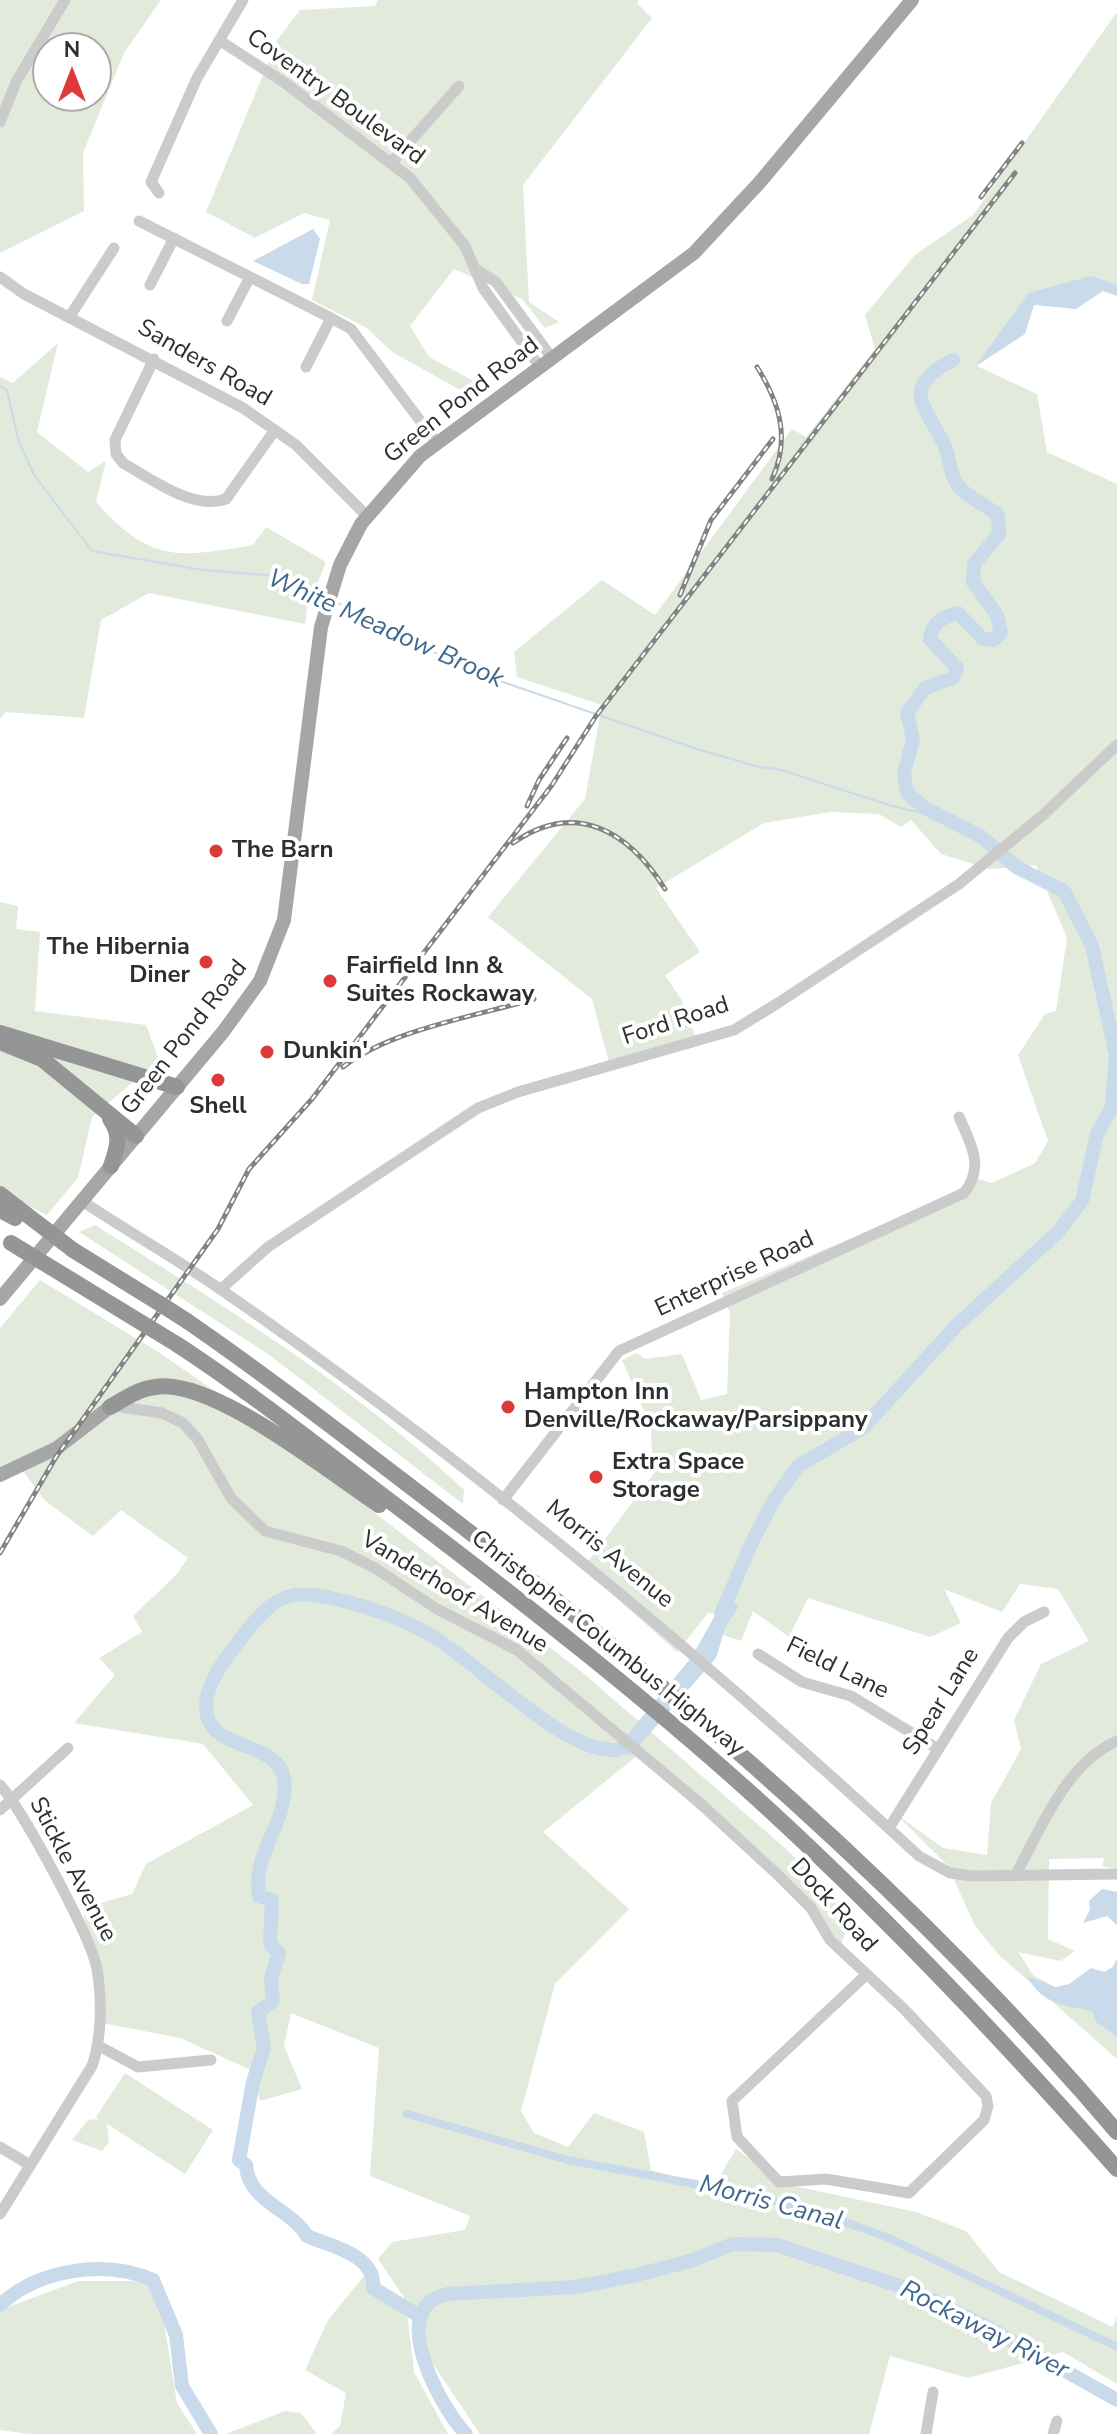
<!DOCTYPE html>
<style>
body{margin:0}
#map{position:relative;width:1117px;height:2434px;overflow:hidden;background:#fff;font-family:"Nunito Sans",sans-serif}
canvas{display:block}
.north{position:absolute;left:32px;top:32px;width:80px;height:80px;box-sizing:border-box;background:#fff;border:2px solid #ababab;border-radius:50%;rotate:0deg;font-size:22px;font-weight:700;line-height:32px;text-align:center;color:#2e2e2e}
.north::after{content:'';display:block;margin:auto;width:28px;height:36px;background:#dc3a38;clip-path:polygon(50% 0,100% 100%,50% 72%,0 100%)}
</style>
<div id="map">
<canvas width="1117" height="2434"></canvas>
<div class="north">N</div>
</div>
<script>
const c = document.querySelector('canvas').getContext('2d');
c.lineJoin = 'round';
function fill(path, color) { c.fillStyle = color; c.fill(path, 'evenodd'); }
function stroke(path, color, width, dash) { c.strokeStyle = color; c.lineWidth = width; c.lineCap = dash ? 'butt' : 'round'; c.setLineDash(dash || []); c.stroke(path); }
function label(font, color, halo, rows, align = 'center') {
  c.font = font + ' "Nunito Sans",sans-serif'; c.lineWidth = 8; c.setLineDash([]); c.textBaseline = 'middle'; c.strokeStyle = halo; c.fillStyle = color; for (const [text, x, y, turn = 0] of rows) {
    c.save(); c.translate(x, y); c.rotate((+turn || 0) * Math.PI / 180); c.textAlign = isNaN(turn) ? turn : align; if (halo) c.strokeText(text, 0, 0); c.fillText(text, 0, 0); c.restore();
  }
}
fill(new Path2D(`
 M0 0H161L124 53 83 153 84 211 0 253ZM48 48H96V96H48Z
 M378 0H639L637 3 652 18 523 185 529 302 559 322 545 328 522 299 454 269 410 326 429 357 483 386 471 396 392 352 367 328 312 300 330 220 304 213 255 238 206 212 278 39 300 10 375 6Z
 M1117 12V285L1091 277 1028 293 977 366 1037 394 1047 452 1117 484V1869L1102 1866 1104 1858 1049 1859 1048 1939 1075 1951 1060 1961 1018 1952 1033 1975 1117 2022V2059L998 1954 974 1924 948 1866 896 1814 943 1848 987 1855 991 1803 1021 1749 1014 1720 1041 1664 1089 1641 1058 1589 1020 1584 1002 1612 944 1589 961 1623 930 1637 808 1598 789 1637 753 1611 741 1641 720 1634 726 1614 708 1613 677 1652 583 1568 653 1475 651 1427 622 1360 637 1353 645 1359 682 1354 701 1400 727 1394 730 1313 722 1293 913 1212 979 1179 992 1183 1035 1163 1048 1141 1018 1055 1045 1014 1056 1011 1067 938 1036 865 990 869 941 854 911 820 901 827 879 814 830 812 764 823 656 888 700 952 665 975 681 999 699 1046 610 1066 592 999 488 917 585 799 602 705 517 677 514 652 602 580 655 615 792 429 806 437 875 349 865 315 915 255 973 215Z
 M58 343 37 432 88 472 106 461 96 502C150 563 178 558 253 545L266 527 326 562 307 609 305 624 149 593 101 620 84 718 6 712 0 719V377L13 383Z
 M0 902 18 906 16 929 40 932 35 1011 146 1025 159 1060 92 1117 78 1178 47 1215 0 1192Z
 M95 1225C222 1305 354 1386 464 1490L463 1504 268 1354 79 1232Z
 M40 1280 160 1353 236 1406 583 1673 785 1848 852 1913 840 1949 812 1913 638 1755 543 1832 629 1909 555 1984 521 2111 534 2133 568 2147 594 2113 644 2132 651 2170 713 2187 736 2149 785 2184 916 2212 966 2231 999 2272 1113 2327 1117 2315V2384L1063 2352 968 2378 890 2356 869 2434H480L431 2361 403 2296 378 2259 392 2242 465 2230 470 2216 370 2176 379 2048 291 2013 284 2046 302 2089 260 2101 253 2071 180 2038 102 2023 83 1908 132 1894 146 1864 253 1805 203 1744 74 1723 115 1675 99 1658 142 1632 133 1616 176 1575 188 1558 121 1510 93 1536 44 1500 21 1468H0V1328Z
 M125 2073 213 2130 185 2174 107 2124 109 2142 102 2151 72 2140 88 2120 99 2119 96 2117Z
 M364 2276 407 2311 414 2372 448 2434H331L340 2426 346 2393 305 2370 328 2320Z
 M78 2281H145L161 2304 177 2403 197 2434H28L0 2430V2310Z
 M285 2411 301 2413 317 2434H226Z`), '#e2eadc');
fill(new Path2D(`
 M313 229 320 239 309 284H302L253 261Z
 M1091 276 1117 285V296L1103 291 1076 309 1034 305 1025 334 976 366 1028 293Z
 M726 1596 739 1606 725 1628 716 1658 631 1755 599 1751 600 1741 615 1744 627 1735 691 1658Z
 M1102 1889 1117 1892V1925L1107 1916 1083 1923 1090 1909 1089 1901Z
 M1117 1958V2037L1096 2022 1093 2012C1063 2003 1044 2007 1027 1976L1056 1987 1069 1984 1091 1968 1104 1972 1113 1967Z`), '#c9daea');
stroke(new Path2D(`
 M0 386 7 390 18 439 34 475 92 551 203 570 266 575 323 596
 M336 602 471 671 697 749 759 767 778 769 889 805 950 820`), '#c9daea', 2);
stroke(new Path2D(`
 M407 2114 568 2160 748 2194 828 2216 889 2238 1117 2347`), '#c9daea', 8);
stroke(new Path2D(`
 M721 1614 752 1542 774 1500 798 1466 863 1428 956 1326 1058 1232 1082 1201 1097 1134 1112 1107 1116 1055 1092 946 1064 891 1016 867 982 837 925 808 907 793 904 773 913 739 907 713 925 688 953 678 957 668 930 639C933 621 941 618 958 613L983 639 993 640 1001 633 997 615 973 582 974 564 999 534 998 515C987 506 972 499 962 490 949 478 951 459 944 444 925 406 899 388 953 360
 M0 2305C39 2269 105 2259 153 2280L176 2335 182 2386 211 2434
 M421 2317 373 2288C377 2255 330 2246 307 2236 292 2209 248 2202 246 2165L239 2160 253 2082 264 2048 258 2012 273 2001 271 1978 279 1953 270 1944 272 1900 259 1896C251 1853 290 1821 284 1779 279 1739 205 1753 206 1706 206 1680 231 1652 246 1632 278 1591 294 1589 344 1601 372 1608 404 1620 429 1634 475 1660 566 1755 616 1750
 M466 2434C444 2412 397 2328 430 2302 434 2298 442 2296 447 2294L575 2287 633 2276 690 2261 733 2244 777 2245 911 2290 982 2324 1117 2400`), '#c9daea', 14);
stroke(new Path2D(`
 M219 40 285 83 410 178 465 246 483 288 540 367
 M0 122 17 80 65 0
 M391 163 459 86
 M159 193 151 182 197 78 243 0
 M139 221 250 277
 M479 271 496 282 552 358
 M0 277 24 294 243 408 296 445 367 516
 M150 285 174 238
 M70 316 114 248
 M227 321 250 277 331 318
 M154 359 115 440 116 454 123 463C151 479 194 511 226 499L275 430
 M306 367 331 318 351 329 437 443
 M82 1201C127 1231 175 1258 220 1289 467 1459 698 1652 919 1856L950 1873 972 1876 1117 1874
 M221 1289 268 1247 478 1108 518 1092 734 1030 778 1003 959 884 1043 815 1117 745
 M114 1406 162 1413 183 1423 198 1440 231 1498 265 1531 341 1551 375 1568 437 1609 517 1650 701 1804 779 1876 811 1908 830 1940 903 2008 986 2096 988 2106 984 2120 909 2193 826 2179 779 2182 737 2137 732 2101 866 1975
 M503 1500 619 1351 964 1193C985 1167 971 1144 959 1117
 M758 1654 802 1682 851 1696 938 1749
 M0 1785C23 1810 91 1937 97 1969 102 1998 102 2039 92 2066L0 2214
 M0 1810 68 1748
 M889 1828 1008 1638 1024 1622 1044 1612
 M1015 1876C1041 1829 1065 1764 1117 1741
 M97 2045 138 2067 211 2060
 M0 2147 30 2165
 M926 2434 933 2392
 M1053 2434 1057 2421`), '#cbcbcb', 11);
stroke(new Path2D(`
 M0 1299 223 1032 260 981 284 920 321 627 340 565 361 524 420 456 694 253 760 182 912 0
 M0 1475 57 1448 110 1407`), '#a6a6a6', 14);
stroke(new Path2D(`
 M0 1033 177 1087
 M5 1044 42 1059 136 1136
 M110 1119C122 1136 117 1148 111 1166
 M0 1194 18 1208
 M0 1210 15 1218
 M73 1250 162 1305
 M187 1321C274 1381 357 1446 441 1510 685 1697 917 1898 1117 2132
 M178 1345C259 1398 334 1459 411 1517 528 1606 644 1697 753 1795 882 1912 1002 2039 1117 2169
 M110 1407C124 1399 138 1389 155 1387 212 1377 329 1472 379 1505`), '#959595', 16);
const rail = new Path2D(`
 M981 197 1022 143
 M757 367C779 402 791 438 772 479
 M680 595 711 520 773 439
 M527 806 539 780 567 738
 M513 843C576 799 629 832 665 889
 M343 1067C390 1030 476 1016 534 999
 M0 1553 56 1457 218 1229 249 1169 312 1099 552 785 596 716 1015 173`);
stroke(rail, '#838383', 5);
stroke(rail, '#fff', 2, [6]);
stroke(new Path2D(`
 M18 1208 73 1250
 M11 1243 178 1345
 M162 1305 187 1321`), '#959595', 16);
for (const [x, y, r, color] of [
 [216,851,8,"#dc3a38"],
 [206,962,8,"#dc3a38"],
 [330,981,8,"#dc3a38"],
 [267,1052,8,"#dc3a38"],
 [218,1080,8,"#dc3a38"],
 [508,1407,8,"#dc3a38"],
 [596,1477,8,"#dc3a38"]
]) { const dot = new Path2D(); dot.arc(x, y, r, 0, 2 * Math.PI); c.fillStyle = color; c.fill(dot); stroke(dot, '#fff', 3); }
label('24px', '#2e2e2e', '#fff', [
 ["Coventry Boulevard",335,98,36],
 ["Sanders Road",204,364,30],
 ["Green Pond Road",462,401,-38],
 ["Ford Road",676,1022,-18],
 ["Green Pond Road",185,1038,-52],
 ["Enterprise Road",735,1275,-25],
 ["Morris Avenue",609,1555,39],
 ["Vanderhoof Avenue",454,1593,31],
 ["Christopher Columbus Highway",607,1644,39],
 ["Field Lane",837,1669,26],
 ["Spear Lane",942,1702,-58],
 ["Stickle Avenue",72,1870,62],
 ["Dock Road",833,1906,48]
]);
label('bold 24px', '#2e2e2e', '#fff', [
 ["The Barn",232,851],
 ["The Hibernia",190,948,"right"],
 ["Diner",190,976,"right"],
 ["Fairfield Inn &",346,967],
 ["Suites Rockaway",346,995],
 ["Dunkin'",283,1052],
 ["Shell",218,1107,"center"],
 ["Hampton Inn",524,1393],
 ["Denville/Rockaway/Parsippany",524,1421],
 ["Extra Space",612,1463],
 ["Storage",612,1491]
], 'left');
label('italic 26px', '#40678c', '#fff', [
 ["White Meadow Brook",385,630,24],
 ["Morris Canal",771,2204,15],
 ["Rockaway River",984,2331,27]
]);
</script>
